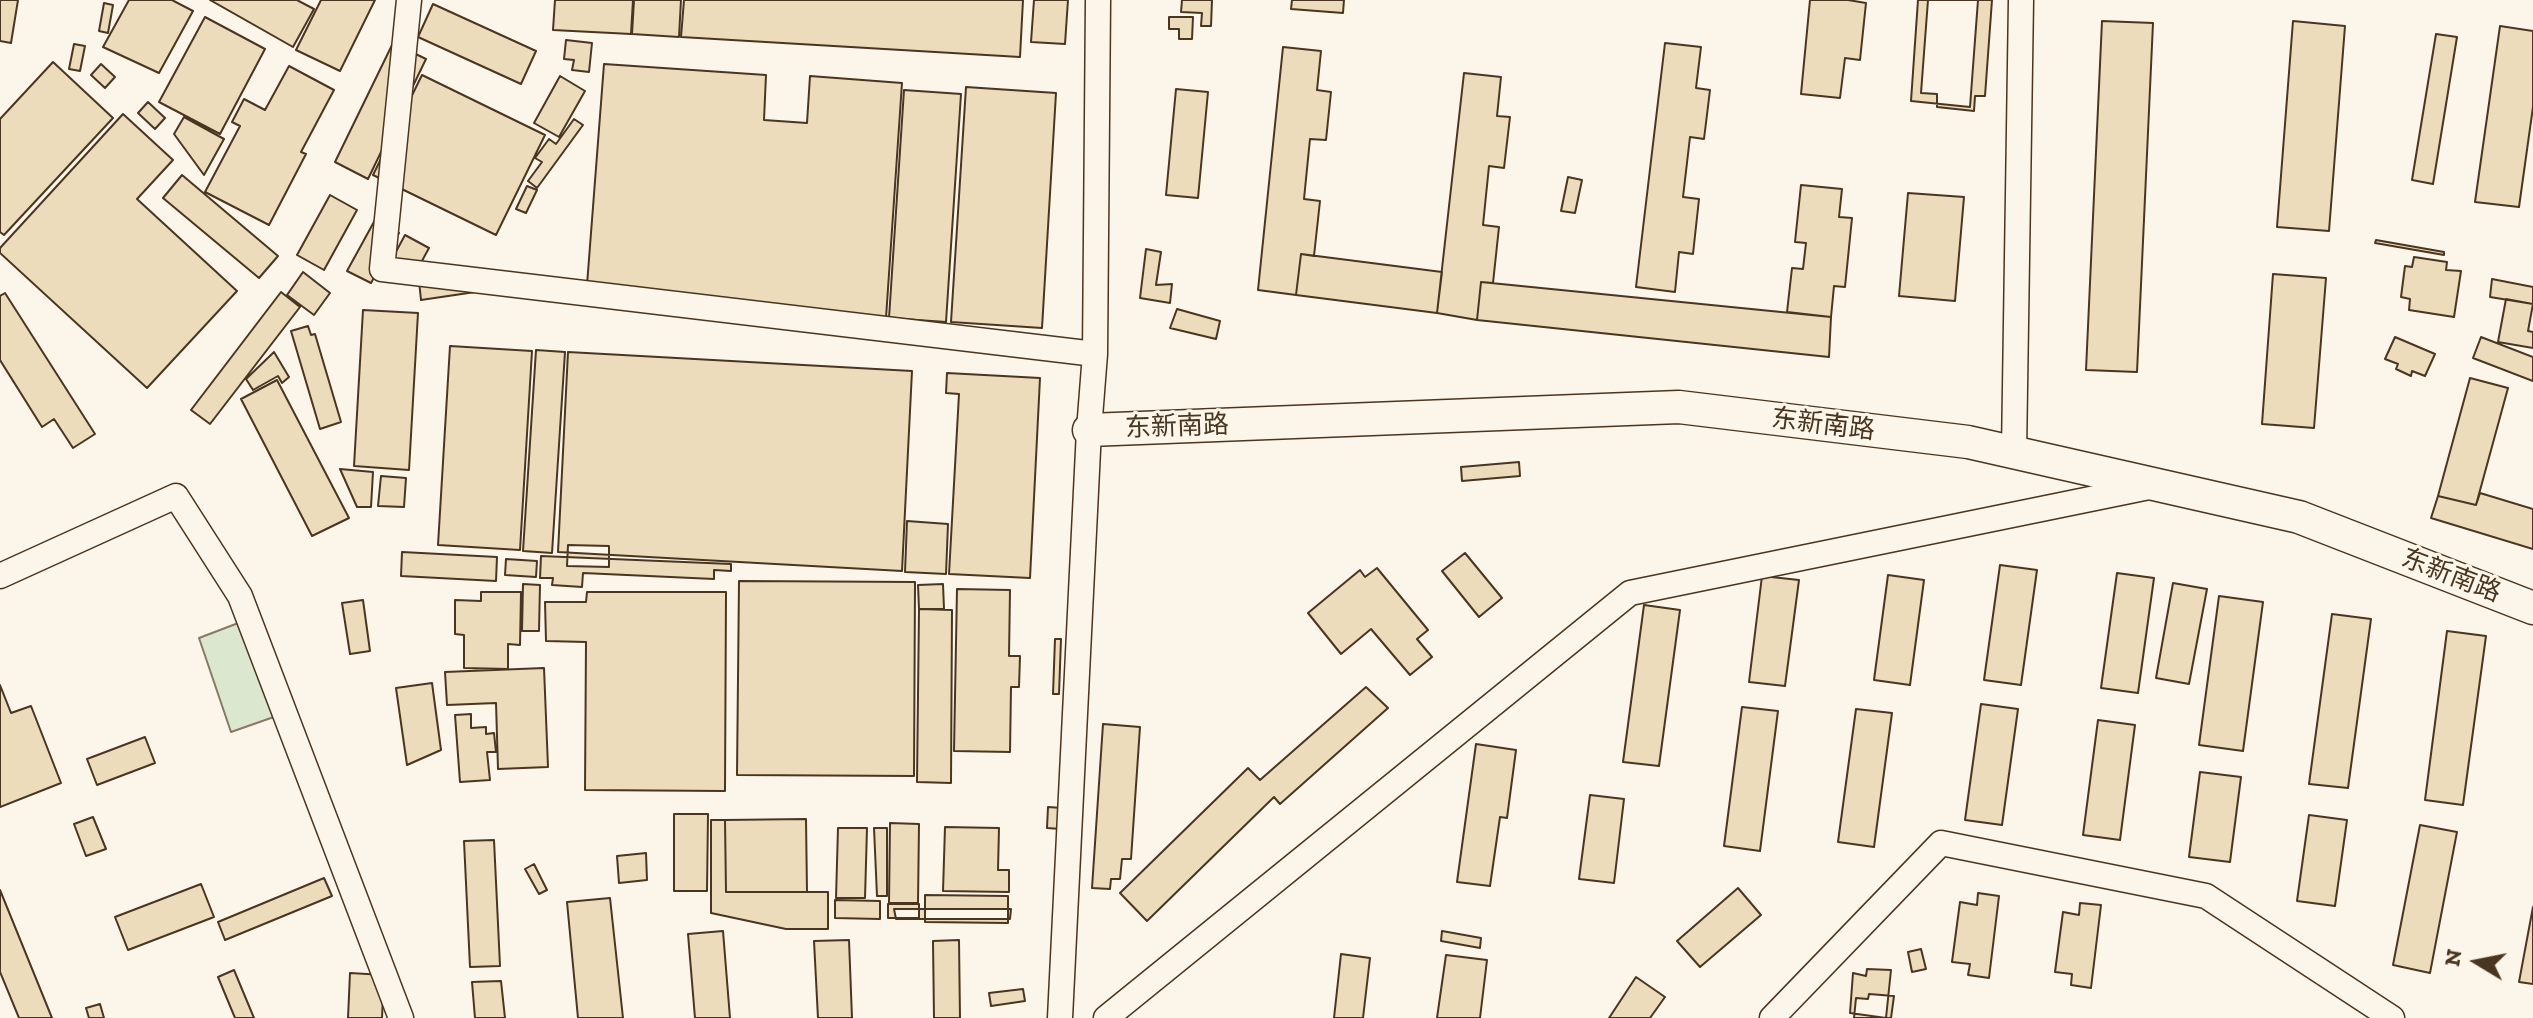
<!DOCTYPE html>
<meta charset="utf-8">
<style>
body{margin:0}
#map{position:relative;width:2533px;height:1018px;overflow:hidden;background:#fbf6e9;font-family:"Zilla Slab",serif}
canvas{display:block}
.north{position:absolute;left:2437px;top:922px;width:80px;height:80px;-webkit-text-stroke:6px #fbf6e9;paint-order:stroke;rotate:280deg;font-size:22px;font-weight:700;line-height:32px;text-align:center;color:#4a3520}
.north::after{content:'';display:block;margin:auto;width:28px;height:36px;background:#4a3520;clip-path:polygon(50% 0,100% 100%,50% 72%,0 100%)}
</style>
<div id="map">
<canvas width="2533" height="1018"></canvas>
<div class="north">N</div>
</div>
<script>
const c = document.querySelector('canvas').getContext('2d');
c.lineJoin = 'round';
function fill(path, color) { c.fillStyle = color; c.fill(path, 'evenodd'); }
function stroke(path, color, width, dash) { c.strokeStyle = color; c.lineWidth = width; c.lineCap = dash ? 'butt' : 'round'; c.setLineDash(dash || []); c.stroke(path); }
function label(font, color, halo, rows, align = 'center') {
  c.font = font + ' "Zilla Slab","Noto Sans SC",serif'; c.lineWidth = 6; c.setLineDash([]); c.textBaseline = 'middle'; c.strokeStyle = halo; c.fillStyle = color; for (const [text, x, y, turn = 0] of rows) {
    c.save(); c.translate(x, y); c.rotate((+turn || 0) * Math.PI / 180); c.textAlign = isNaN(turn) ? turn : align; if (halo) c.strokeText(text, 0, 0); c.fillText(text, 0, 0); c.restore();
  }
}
const green = new Path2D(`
 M254 617 288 712 231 732 199 638Z`);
fill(green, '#dce7d0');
stroke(green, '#887966', 2);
const building = new Path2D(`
 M0 0H18L11 43 0 41Z
 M129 0H172L193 11 159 73 103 47Z
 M210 0H297L314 9 293 47Z
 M321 0H375L340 71 296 50Z
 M555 0H633L631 34 553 30Z
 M634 0H681L679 37 632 34Z
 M684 0H1023L1020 57 681 37Z
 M1034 0H1068L1065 44 1031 42Z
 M1182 0H1212L1211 26H1201L1202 13 1181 12Z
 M1292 0H1344L1343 13 1291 9Z
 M1810 0H1848L1866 3 1860 60 1845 58 1840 98 1801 94Z
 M1918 0H1978L1970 107 1911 101Z
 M1928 0H1992L1985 96H1975L1974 111 1937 107V94L1921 93Z
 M104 3 113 5 108 33 99 31Z
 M433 4 536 51 521 84 418 37Z
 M205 17 265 49 220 134 159 102Z
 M1169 17H1193L1192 39H1179V29H1169Z
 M2102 21 2153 23 2137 372 2086 370Z
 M2293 21 2345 26 2329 231 2277 227Z
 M2500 26 2533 31V107L2519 207 2475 202Z
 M2436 34 2457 37 2433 184 2412 180Z
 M566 40 592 43 589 72 572 70 574 60 564 59Z
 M393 43 426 59 368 179 335 162Z
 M1665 43 1701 47 1696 88 1710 90 1704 139 1690 137 1683 197 1699 199 1693 254 1679 252 1675 292 1636 287Z
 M74 44 85 46 80 71 69 69Z
 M1283 47 1321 51 1317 90 1331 92 1326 140 1310 139 1304 199 1320 201 1314 256 1301 254 1296 295 1258 290Z
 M53 62 113 118 4 235 0 232V119Z
 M101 64 115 77 105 88 91 75Z
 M604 64 766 75 764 120 807 123 810 76 902 83 886 318 586 298Z
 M289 66 334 90 301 152 306 154 269 225 205 192 240 126 232 122 244 99 265 110Z
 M1464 73 1501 77 1497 116 1510 117 1504 168 1489 166 1483 225 1499 227 1493 283 1481 282 1477 320 1437 313Z
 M422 75 545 135 496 235 373 175Z
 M560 76 585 91 559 137 534 123Z
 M966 87 1056 93 1042 328 951 322Z
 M1176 89 1208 92 1198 198 1166 195Z
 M904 90 961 94 946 322 889 318Z
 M148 102 165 118 155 129 138 113Z
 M123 114 173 160 137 199 237 291 147 388 0 253V248Z
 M184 117 224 139 204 175 174 134Z
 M574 119 583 125 537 188 528 181 542 162 535 158 549 139 556 144Z
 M182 175 278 256 259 278 163 198Z
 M1568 177 1582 180 1575 213 1561 211Z
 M1801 185 1842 189 1839 217 1852 218 1845 287 1834 286 1831 317 1787 312 1792 268 1803 269 1806 243 1795 242Z
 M527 186 537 190 526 213 516 209Z
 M1908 193 1964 197 1955 301 1899 296Z
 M330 195 357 210 324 270 297 255Z
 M375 220 399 233 371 283 347 271Z
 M405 235 429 248 411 281 385 272Z
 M2376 240 2444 252V255L2375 243Z
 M1146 249 1161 252 1156 285 1172 284 1170 303 1140 298Z
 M1301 254 1442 272 1437 313 1296 295Z
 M2414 257 2447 262 2446 270 2461 271 2454 317 2409 310 2410 299 2401 297 2405 266 2412 267Z
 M303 272 330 293 314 315 287 295Z
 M2273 274 2326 278 2314 428 2262 424Z
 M2492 279 2533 287V304L2490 297Z
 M419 281 482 291 421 300Z
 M1481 282 1831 317 1829 357 1477 320Z
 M281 292 300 307 210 424 191 410Z
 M5 293 95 434 73 448 54 419 42 427 0 360V296Z
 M2506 299 2533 304 2528 331 2533 332V348L2498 342Z
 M1177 309 1220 321 1216 339 1170 328Z
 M363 310 418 313 409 470 354 466Z
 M308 326 311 335 315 334 341 422 320 429 291 331Z
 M2395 337 2435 354 2425 376 2412 371 2411 376 2396 369 2398 364 2385 359Z
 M2481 337 2533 357V381L2473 358Z
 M450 346 532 351 520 550 438 545Z
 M536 350 565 352 552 553 523 551Z
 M274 352 289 377 282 383 278 376 253 390 246 379Z
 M568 352 912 371 902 571 558 552Z
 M947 373 1040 378 1030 578 949 574 959 394 946 393Z
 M2470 378 2508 388 2476 505 2438 496Z
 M277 380 349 518 312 536 241 399Z
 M1519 462 1520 476 1462 481 1461 467Z
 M340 469 373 472 371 507H357Z
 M381 476 406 478 404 507 378 506Z
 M2480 493 2533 509V549L2431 518 2438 496 2476 505Z
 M907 521 948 524 946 574 905 572Z
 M568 545 609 546V567L567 566Z
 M402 552 497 557 496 581 401 576Z
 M1465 553 1502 598 1479 617 1442 571Z
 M541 556 731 564V571L714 570V579L583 573 582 587 552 585 553 578H540Z
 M506 559 537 561 536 577 505 575Z
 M2000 565 2037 570 2021 685 1984 680Z
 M1377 568 1428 630 1417 639 1432 657 1410 675 1371 629 1341 654 1308 613 1360 570 1365 577Z
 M2117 573 2154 578 2138 693 2101 688Z
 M1888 575 1924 580 1910 685 1874 680Z
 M1762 576 1799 580 1785 686 1749 682Z
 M739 581 915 582 914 776 737 775Z
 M2173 583 2207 589 2189 684 2156 678Z
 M523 584 540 585 539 631H522Z
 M943 584 944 609H919L918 585Z
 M957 589 1010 590 1009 656H1020L1019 687H1011L1010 752 954 751Z
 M481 592H521L520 645 508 644V669L464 668V635L455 634V600L481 601Z
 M587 592H726L725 791 585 790 586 642 546 641 545 602H586Z
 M2219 596 2263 602 2243 751 2199 745Z
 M363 600 370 651 350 654 342 603Z
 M1644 605 1680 610 1659 766 1623 762Z
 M919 609 952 610 951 783 917 782Z
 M2332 614 2371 619 2348 788 2309 784Z
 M2447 631 2486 636 2463 805 2425 800Z
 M1055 639H1061L1059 694H1053Z
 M544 668 548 767 498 769 496 703 447 705 445 672Z
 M432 683 441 750 407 765 396 688Z
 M0 685 11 713 31 706 61 783 0 807Z
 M1366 687 1388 708 1280 804 1274 797 1147 921 1120 893 1248 768 1260 780Z
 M1981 704 2018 709 2002 825 1965 820Z
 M1742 707 1778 711 1760 851 1724 846Z
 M1856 709 1892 713 1874 847 1838 842Z
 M471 714V728L486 727V734L494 733 496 752H487L490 780 460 782 455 715Z
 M2098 720 2135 725 2120 840 2083 835Z
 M1103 724 1140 727 1131 859H1122L1120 879H1111L1110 889 1092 888Z
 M145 737 155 763 97 785 87 759Z
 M1476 744 1516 750 1507 818 1500 817 1490 886 1457 882Z
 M2200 772 2241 777 2230 862 2189 857Z
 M1590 795 1624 799 1614 883 1579 879Z
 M1048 807 1062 808 1061 829 1047 828Z
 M674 814H708L707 891H674Z
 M2309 815 2347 820 2335 906 2297 901Z
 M93 817 106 849 86 856 74 824Z
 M806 819 807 892H726L725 820Z
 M711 820H725L726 892H828V929H786L711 913Z
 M890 823 919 824 918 903H889Z
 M2420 825 2457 832 2430 973 2393 965Z
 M945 827 999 828 998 870H1009V892L943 891Z
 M838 828H867L865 898H836Z
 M874 828H887V896H877Z
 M494 840 500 966 470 967 464 841Z
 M646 853 647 880 619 883 617 856Z
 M534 864 547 890 539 894 525 869Z
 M324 878 332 896 225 940 218 922Z
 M201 884 214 917 128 950 115 917Z
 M1738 888 1761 915 1700 967 1677 941Z
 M0 890 52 1018H19L0 972Z
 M1978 893 1999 896 1989 978 1968 975 1970 964 1952 962 1960 902 1977 905Z
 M925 895 1008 896V923L925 922Z
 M610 898 623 1018H578L567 902Z
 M835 900 880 901V919L835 918Z
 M2080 903 2101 905 2091 988 2071 985 2072 974 2055 972 2063 912 2079 915Z
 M888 904H919V918H888Z
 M2533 907V984L2519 982Z
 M894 909H1011L1010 919H896Z
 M723 931 730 1018H695L688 934Z
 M1442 931 1481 938 1480 948 1441 941Z
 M849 940 852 1018H818L814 941Z
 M959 940 960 1018H934L933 941Z
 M1921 949 1926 969 1912 972 1908 952Z
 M1341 954 1370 958 1363 1018H1334Z
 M1446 955 1487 960 1480 1018H1437Z
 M1867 969 1891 970 1886 1018 1850 1013 1853 973 1866 976Z
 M234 970 254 1018H235L218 977Z
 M350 973 384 975 382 1018H348Z
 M1636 977 1665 997 1650 1018H1609Z
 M501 981 505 1018H475L472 982Z
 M1023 989 1025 1001 991 1006 989 993Z
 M1869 994 1894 996 1891 1018H1854L1856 998 1868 999Z
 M100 1004 104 1018H89L86 1008Z`);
fill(building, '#ecdcbc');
stroke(building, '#4a3520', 2);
const minor = new Path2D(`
 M409 0 382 269 1095 354 1098 0
 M2014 452 2021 0
 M0 576 176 496 240 596 401 1018
 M1060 1018 1089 430 1095 354
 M1106 1018 1630 593 2154 486
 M1772 1018 1941 843 2206 896 2392 1018`);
const major = new Path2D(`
 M1089 430 1679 407 1968 442 2299 517 2533 608`);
stroke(minor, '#4a3520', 27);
stroke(major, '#4a3520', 35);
stroke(minor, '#fbf6e9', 24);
stroke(major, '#fbf6e9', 32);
label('26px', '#4a3520', '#fbf6e9', [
 ["东新南路",1823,425,7],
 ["东新南路",1177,427,-2],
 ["东新南路",2451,576,21]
]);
</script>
